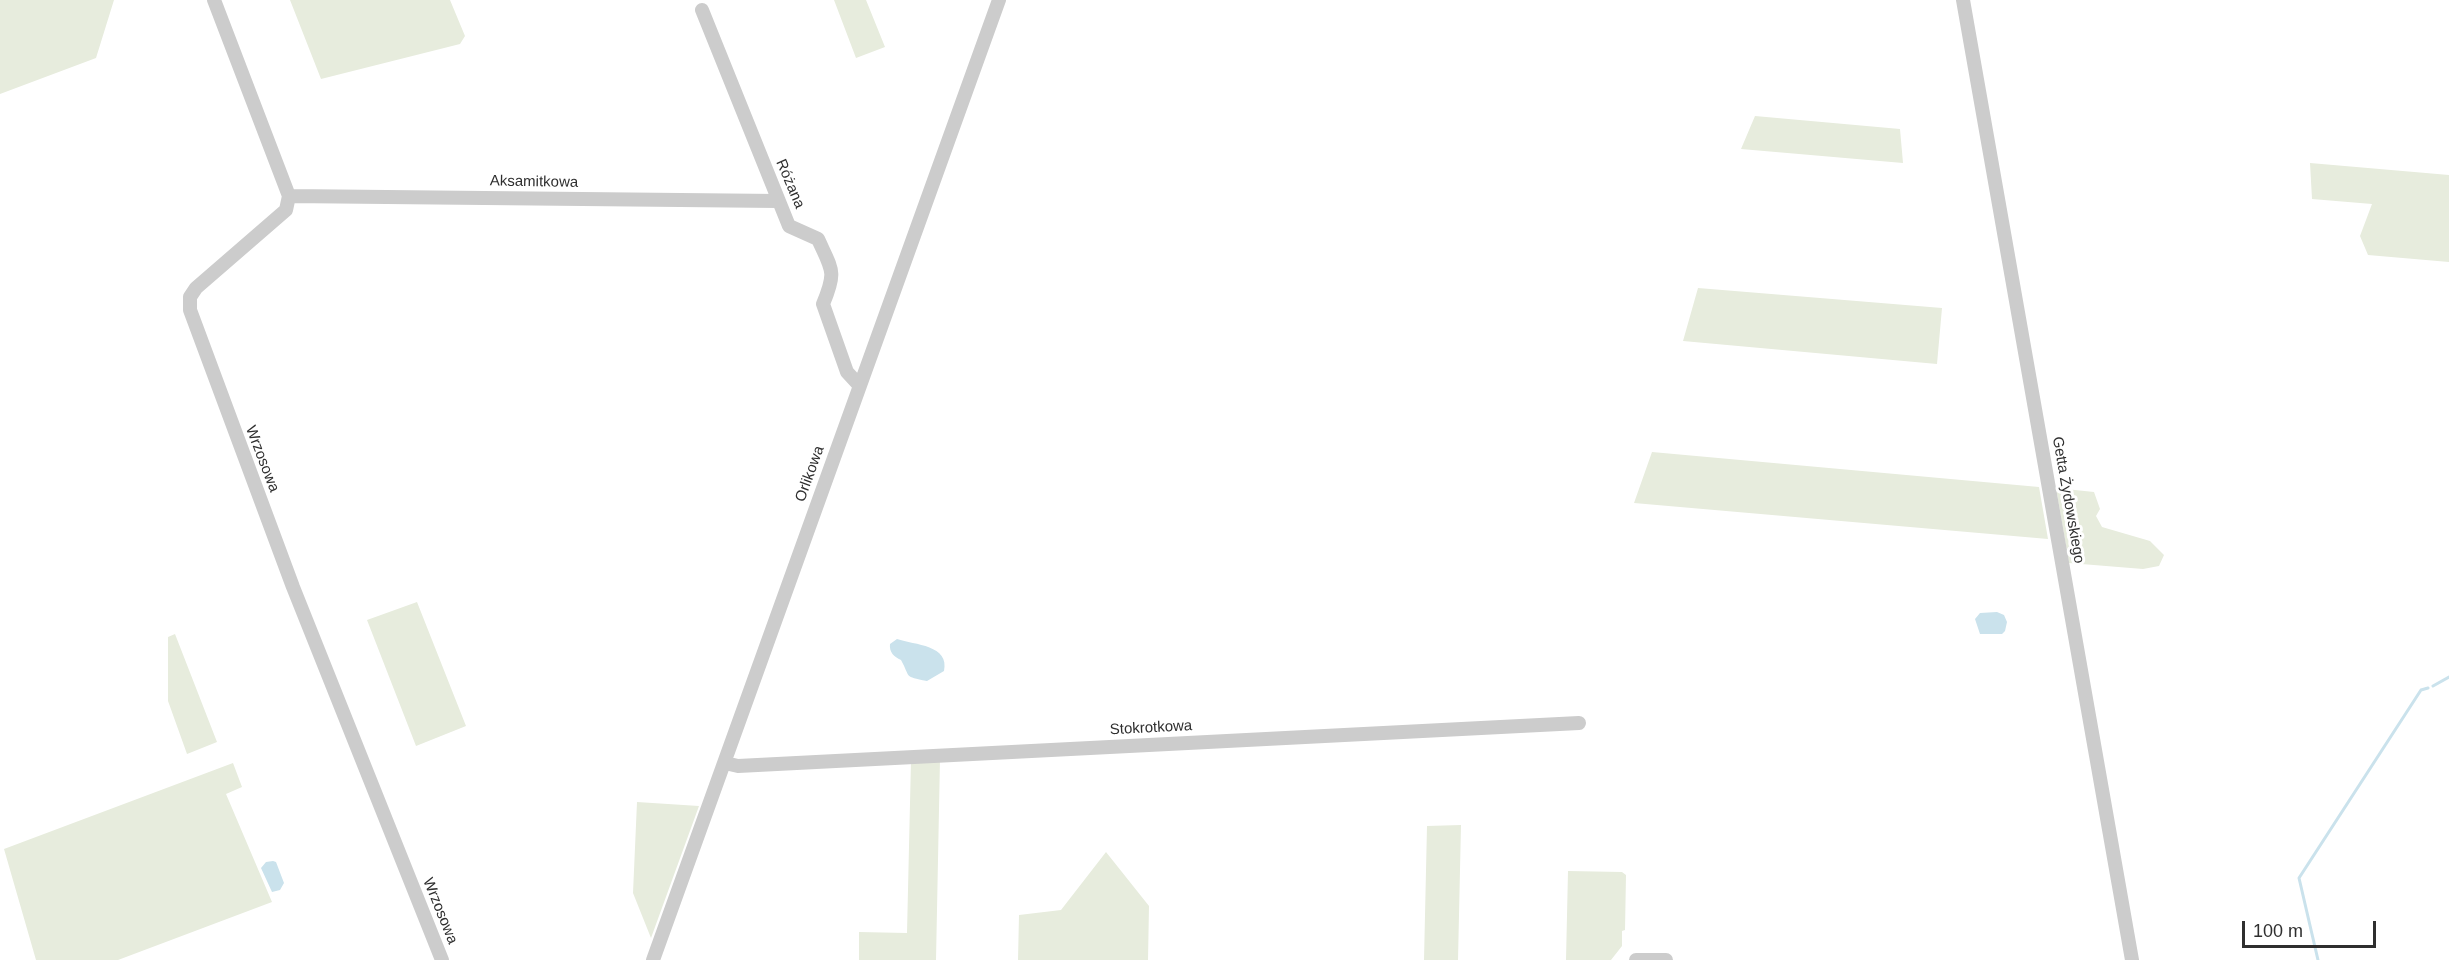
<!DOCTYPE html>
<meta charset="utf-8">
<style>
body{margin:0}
#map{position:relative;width:2449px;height:960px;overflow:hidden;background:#fff;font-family:Helvetica,sans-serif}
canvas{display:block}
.scale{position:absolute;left:2242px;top:921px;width:134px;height:27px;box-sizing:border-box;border:3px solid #2f2f2f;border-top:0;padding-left:8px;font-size:18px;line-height:21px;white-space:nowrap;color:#2f2f2f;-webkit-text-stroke:4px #fff;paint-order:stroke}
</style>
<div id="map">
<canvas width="2449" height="960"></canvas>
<div class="scale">100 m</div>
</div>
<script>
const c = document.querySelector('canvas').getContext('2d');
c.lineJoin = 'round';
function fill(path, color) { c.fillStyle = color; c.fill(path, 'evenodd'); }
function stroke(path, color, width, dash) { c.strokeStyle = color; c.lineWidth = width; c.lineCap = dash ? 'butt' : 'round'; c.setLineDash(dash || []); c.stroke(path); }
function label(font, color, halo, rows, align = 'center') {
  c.font = font + ' Helvetica,sans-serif'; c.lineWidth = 6; c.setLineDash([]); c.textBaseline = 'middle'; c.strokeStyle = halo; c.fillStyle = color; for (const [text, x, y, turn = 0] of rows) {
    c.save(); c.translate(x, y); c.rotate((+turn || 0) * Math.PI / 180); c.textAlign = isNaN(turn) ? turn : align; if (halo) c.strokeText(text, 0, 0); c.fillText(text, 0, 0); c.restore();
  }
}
fill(new Path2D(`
 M0 0H114L96 58 0 94Z
 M290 0H450L465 36 460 44 321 79Z
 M834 0H866L885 47 856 58Z
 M1755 116 1900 129 1903 163 1741 149Z
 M2310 163 2449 175V262L2368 255 2360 236 2372 204 2312 199Z
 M1698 288 1942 308 1937 364 1683 341Z
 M1652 452 2039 487 2048 539 1634 503Z
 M2056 488 2094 492 2100 509 2096 516 2102 527 2150 541 2164 555 2159 566 2143 569 2069 563Z
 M417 602 466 726 416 746 367 620Z
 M175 634 217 742 187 754 168 701V637Z
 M940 759 936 960H859V932L907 933 911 760Z
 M233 763 242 787 226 794 272 902 118 960H36L4 849Z
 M637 802 699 806 651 938 633 893Z
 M1461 825 1458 960H1424L1427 826Z
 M1106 852 1149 906 1148 960H1018L1019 915 1061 910Z
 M1568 871 1622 872 1626 875 1625 930 1622 931V946L1611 960H1566Z`), '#e7ecdd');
fill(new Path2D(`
 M1997 612 2004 615 2007 622 2005 631 2002 634H1980L1975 619 1980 613Z
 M897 639C915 645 950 645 944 671L927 681C903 676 911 678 901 660 894 657 889 652 890 644Z
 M273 861 276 862 284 883 280 890 272 892 261 868 266 862Z`), '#cae2ec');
stroke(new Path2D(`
 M2433 686 2449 677
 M2318 960 2299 878 2421 690 2428 688`), '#cae2ec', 3);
stroke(new Path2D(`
 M214 0 289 196 286 210 196 288 190 297V310L293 587 442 960
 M1963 0 2132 960
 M702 10 789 226 818 239C832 270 837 271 823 304L847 372 859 385
 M289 196 778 201
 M725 763 738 766 1579 723
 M653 960 999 0
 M1636 960H1666`), '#ccc', 14);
label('15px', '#2f2f2f', '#fff', [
 ["Aksamitkowa",534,182,1],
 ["Różana",790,184,67],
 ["Wrzosowa",262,459,69],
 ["Orlikowa",810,474,-70],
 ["Getta Żydowskiego",2068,500,80],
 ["Stokrotkowa",1151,728,-3],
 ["Wrzosowa",440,911,68]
]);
</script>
